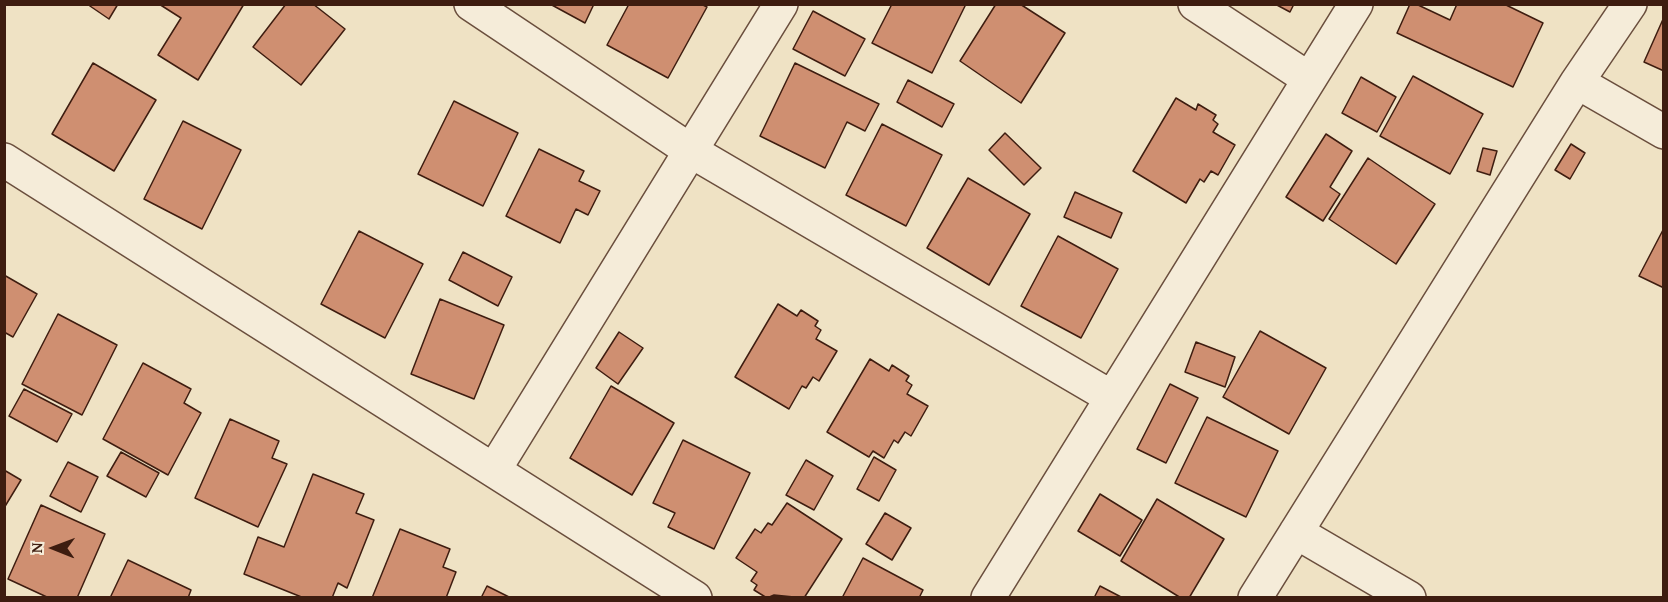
<!DOCTYPE html>
<style>
body{margin:0}
#map{position:relative;width:1668px;height:602px;overflow:hidden;background:#efe2c4;font-family:"Gentium Book Plus",serif}
canvas{display:block}
.frame{position:absolute;inset:0;border:6px solid #3e1d10;pointer-events:none}
.north{position:absolute;left:24px;top:518px;width:60px;height:60px;-webkit-text-stroke:4px #f5ecd9;paint-order:stroke;rotate:271deg;font-size:16px;font-weight:700;line-height:24px;text-align:center;color:#3e1d10}
.north::after{content:'';display:block;margin:auto;width:21px;height:27px;background:#3e1d10;clip-path:polygon(50% 0,100% 100%,50% 72%,0 100%)}
</style>
<div id="map">
<canvas width="1668" height="602"></canvas>
<div class="frame"></div>
<div class="north">N</div>
</div>
<script>
const c = document.querySelector('canvas').getContext('2d');
c.lineJoin = 'round';
function fill(path, color) { c.fillStyle = color; c.fill(path, 'evenodd'); }
function stroke(path, color, width, dash) { c.strokeStyle = color; c.lineWidth = width; c.lineCap = dash ? 'butt' : 'round'; c.setLineDash(dash || []); c.stroke(path); }
const building = new Path2D(`
 M87 4H118L109 19Z
 M159 4H244L198 80 158 55 181 18Z
 M286 4H313L345 29 301 85 253 47Z
 M550 4H594L585 23Z
 M629 4H701L707 7 668 78 607 45Z
 M892 4H966L932 73 872 43Z
 M996 4H1020L1065 33 1021 103 960 61Z
 M1275 4H1294L1290 12Z
 M1410 4H1416L1450 20 1457 4H1504L1543 23 1513 87 1397 33Z
 M813 11 865 39 845 76 793 49Z
 M1664 17V71L1644 62Z
 M93 63 156 100 114 171 52 134Z
 M795 63 879 104 865 131 847 122 825 168 760 136Z
 M1413 76 1483 114 1450 174 1380 136Z
 M1361 77 1396 97 1377 132 1342 113Z
 M908 80 954 104 942 127 897 102Z
 M1176 98 1196 110 1198 104 1216 115 1213 120 1218 124 1213 132 1235 145 1218 175 1211 171 1204 182 1200 179 1186 203 1133 171Z
 M454 101 518 133 483 206 418 174Z
 M183 121 241 150 202 229 144 199Z
 M882 124 942 155 906 226 846 195Z
 M1005 133 1041 168 1024 185 989 150Z
 M1326 134 1352 151 1330 187 1340 194 1323 221 1286 197Z
 M1571 144 1585 153 1570 179 1555 170Z
 M1483 148 1497 151 1490 175 1477 171Z
 M539 149 584 171 579 181 600 191 588 215 576 209 560 243 506 216Z
 M1368 158 1435 204 1396 264 1329 219Z
 M968 178 1030 214 989 285 927 248Z
 M1075 192 1122 213 1111 238 1064 217Z
 M1664 228V288L1639 276Z
 M359 231 423 264 385 338 321 304Z
 M1058 236 1118 269 1081 338 1021 306Z
 M463 252 512 277 498 306 449 280Z
 M4 275 37 294 13 337 4 332Z
 M440 299 504 325 474 399 411 374Z
 M778 304 797 316 801 310 818 321 815 326 821 330 816 339 837 351 819 381 813 377 806 388 802 386 789 409 735 377Z
 M58 314 117 345 82 415 22 384Z
 M1260 331 1326 368 1289 434 1223 397Z
 M619 332 643 348 618 384 596 368Z
 M1196 342 1235 357 1225 387 1185 372Z
 M870 359 889 371 892 365 909 376 906 381 912 385 907 394 928 406 911 436 905 432 898 443 894 440 884 458 873 451 869 457 827 432Z
 M143 363 191 389 184 403 201 413 168 475 103 439Z
 M1170 384 1198 398 1166 463 1137 449Z
 M611 386 674 423 632 495 570 458Z
 M24 389 72 414 57 442 9 416Z
 M1207 417 1278 451 1246 517 1175 483Z
 M230 419 279 441 272 458 287 464 258 527 195 498Z
 M683 440 750 473 714 549 668 527 675 513 653 503Z
 M121 452 159 473 146 497 107 476Z
 M874 457 896 470 879 501 857 489Z
 M806 460 833 476 814 510 786 495Z
 M68 462 98 477 81 512 50 496Z
 M4 470 21 480 4 508Z
 M313 474 364 494 356 513 374 520 347 588 338 583 332 598H304L244 574 258 537 284 547Z
 M1100 494 1142 520 1120 556 1078 531Z
 M1157 499 1224 539 1189 598H1181L1121 561Z
 M787 503 842 539 804 598 774 595 767 598 754 590 757 585 751 581 757 572 736 558 755 529 761 533 768 523 772 525Z
 M41 505 105 534 77 598H49L8 579Z
 M885 513 911 528 892 560 866 544Z
 M400 529 450 549 443 567 456 572 446 598H372Z
 M863 558 923 590 919 598H842Z
 M128 560 191 590 188 598H110Z
 M487 586 511 598H481Z
 M1100 586 1123 598H1094Z`);
fill(building, '#cf8f71');
stroke(building, '#3e1d10', 1.5);
const street = new Path2D(`
 M471 4 691 151 1111 397
 M1195 4 1309 79
 M1577 82 1664 132
 M4 160 695 598
 M494 470 781 4
 M1296 532 1409 598
 M988 598 1356 4
 M1255 598 1577 82 1630 4`);
stroke(street, '#6a4e3d', 36);
stroke(street, '#f5ecd9', 33);
</script>
